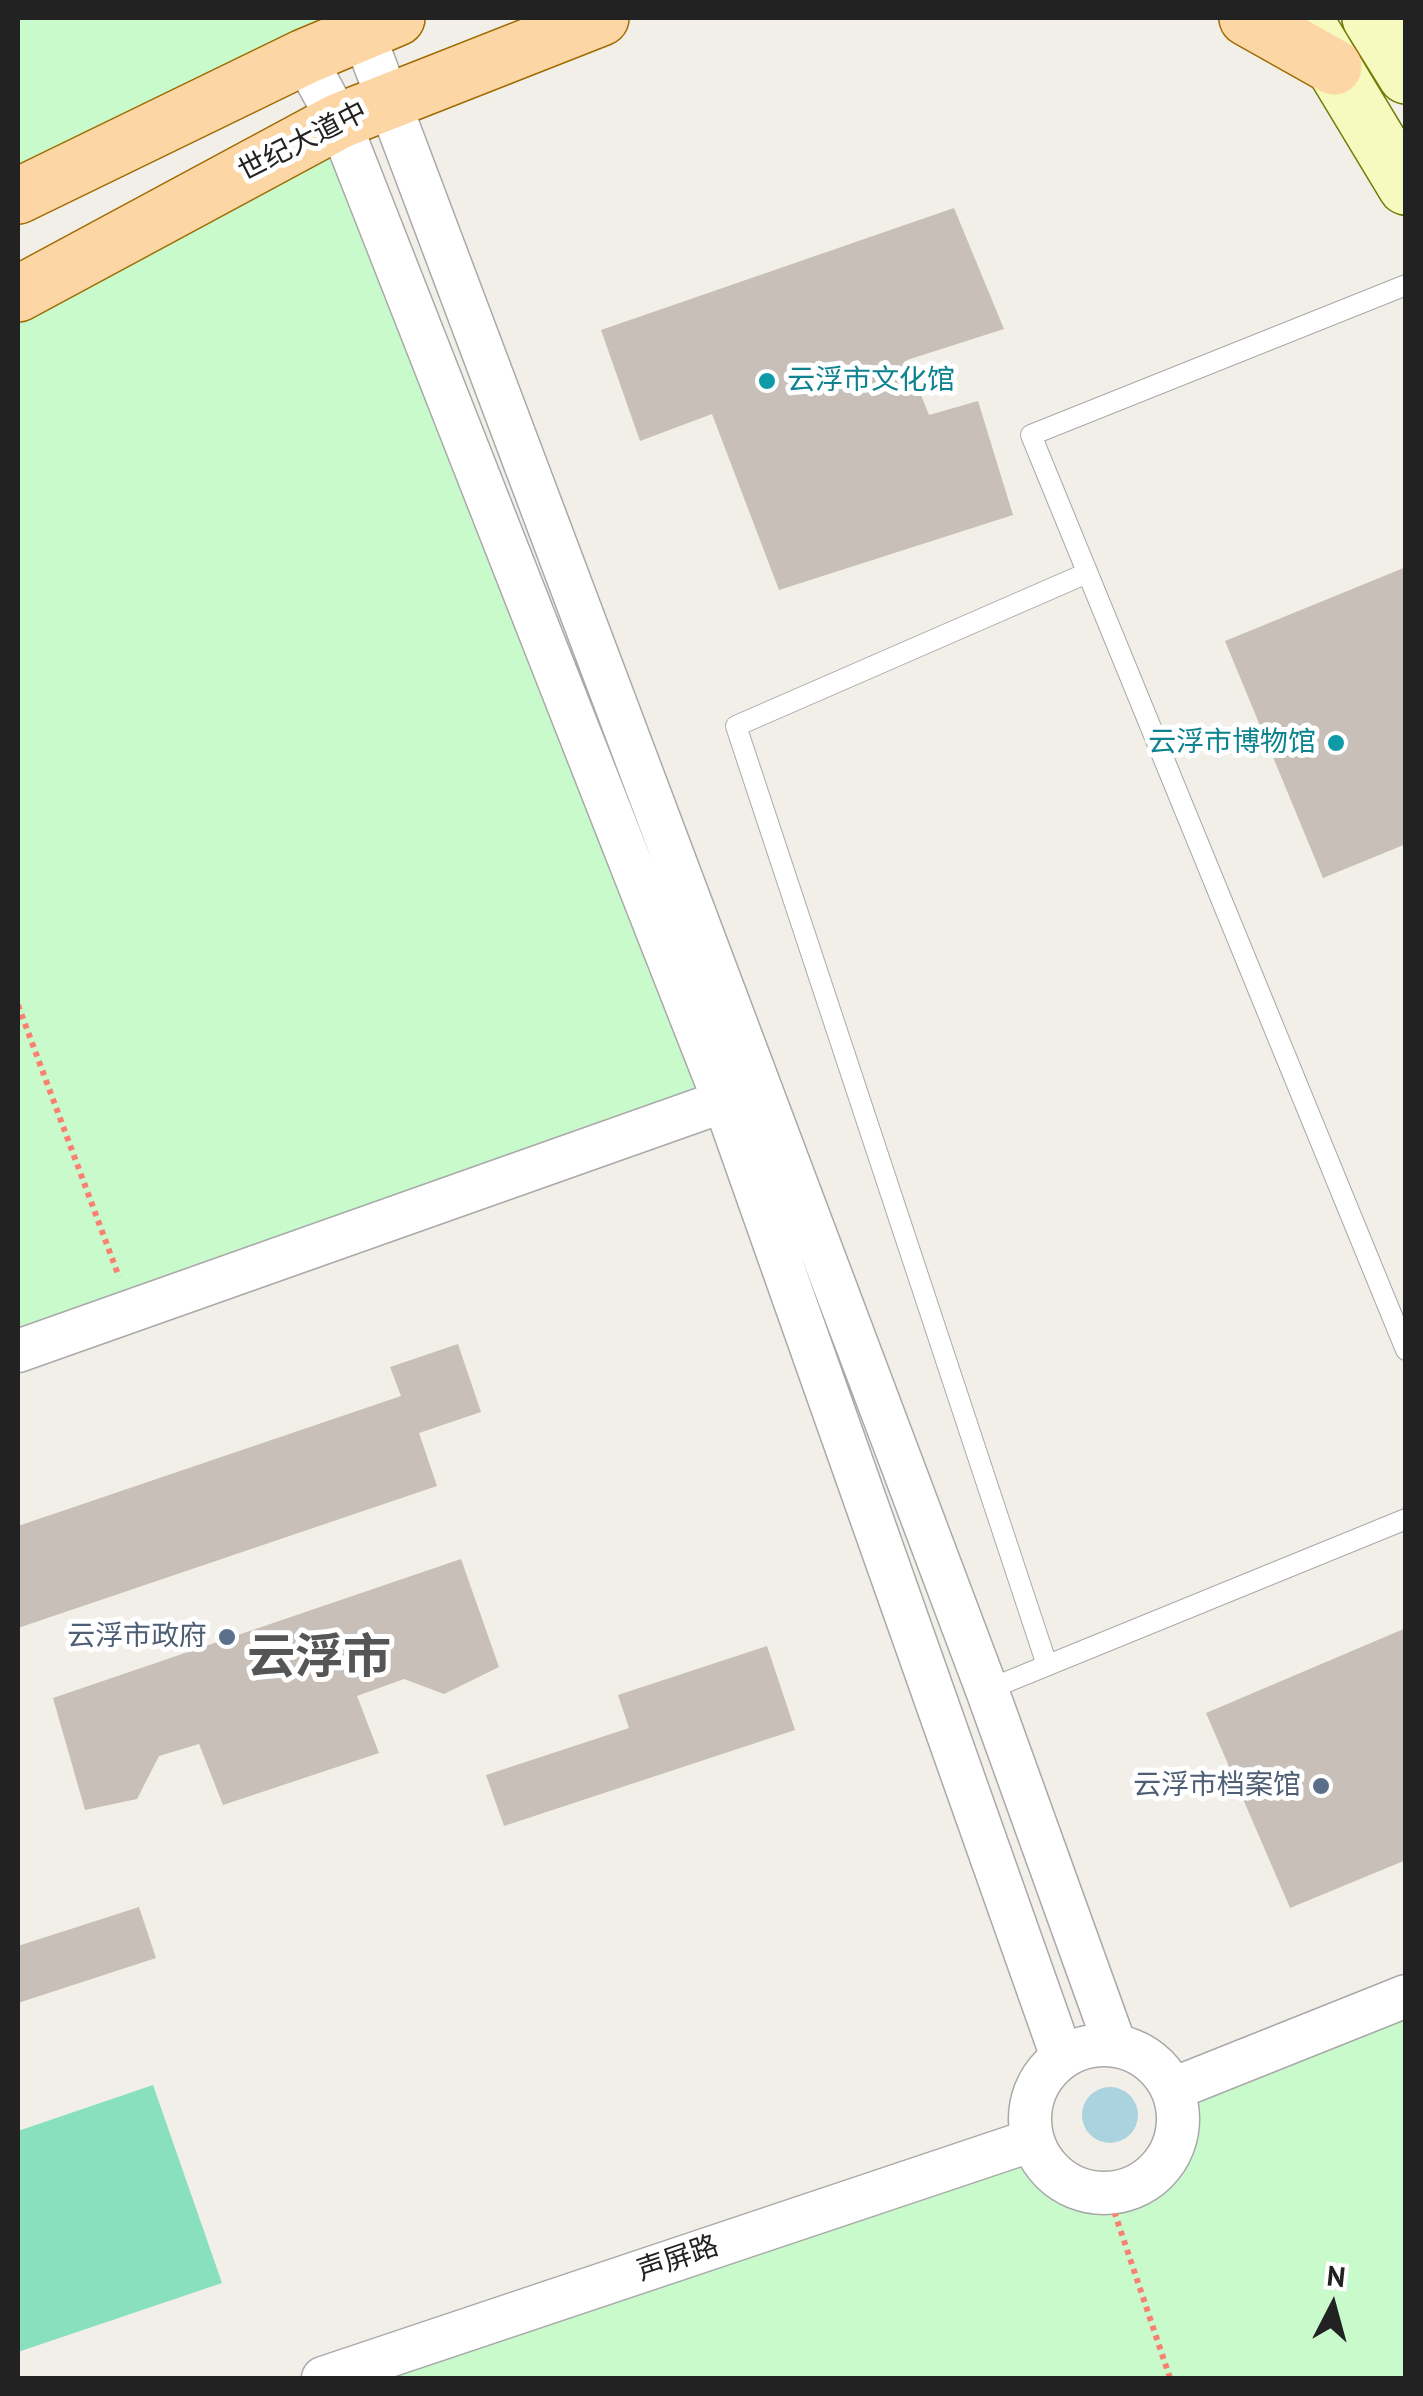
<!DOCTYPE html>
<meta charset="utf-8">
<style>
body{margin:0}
#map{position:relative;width:1423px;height:2396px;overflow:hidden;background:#f2efe9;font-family:"PT Sans",sans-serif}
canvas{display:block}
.frame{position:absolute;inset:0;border:20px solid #222;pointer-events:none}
.north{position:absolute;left:1283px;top:2256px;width:100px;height:100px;-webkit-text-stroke:8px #fff;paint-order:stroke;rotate:6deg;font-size:28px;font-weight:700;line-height:40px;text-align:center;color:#222}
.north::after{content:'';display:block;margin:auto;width:35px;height:45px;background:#222;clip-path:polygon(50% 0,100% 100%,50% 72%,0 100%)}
</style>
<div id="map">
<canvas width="1423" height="2396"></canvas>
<div class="frame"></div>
<div class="north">N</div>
</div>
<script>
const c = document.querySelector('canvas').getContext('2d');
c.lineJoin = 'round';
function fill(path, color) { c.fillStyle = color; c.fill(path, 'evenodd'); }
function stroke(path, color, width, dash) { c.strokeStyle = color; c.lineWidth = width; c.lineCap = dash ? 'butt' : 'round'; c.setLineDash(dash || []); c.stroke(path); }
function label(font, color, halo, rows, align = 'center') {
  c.font = font + ' "PT Sans","Noto Sans SC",sans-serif'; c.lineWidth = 10; c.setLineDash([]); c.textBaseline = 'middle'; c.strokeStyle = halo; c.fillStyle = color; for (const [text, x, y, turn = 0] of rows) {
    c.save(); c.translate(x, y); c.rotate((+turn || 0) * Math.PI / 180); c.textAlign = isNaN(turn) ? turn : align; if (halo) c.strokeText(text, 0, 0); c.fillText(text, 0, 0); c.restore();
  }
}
fill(new Path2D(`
 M18 18H394L18 196Z
 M339 121 724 1101 18 1351V294Z
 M1405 1996V2378H323L1033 2140C1076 2228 1180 2199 1177 2102Z`), '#c8facc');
fill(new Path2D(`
 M153 2085 222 2283 18 2352V2131Z`), '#88e0be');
fill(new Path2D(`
 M1082 2115a28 28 0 1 1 56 0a28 28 0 1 1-56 0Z`), '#aad3df');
fill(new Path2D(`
 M954 208 1004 329 907 360 929 415 978 401 1013 515 779 590 712 414 640 441 601 330Z
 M1406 567V844L1323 878 1225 641Z
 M458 1344 481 1412 419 1433 437 1486 18 1628V1526L401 1396 390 1367Z
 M461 1559 499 1667 444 1694 404 1679 357 1696 379 1753 223 1805 199 1744 159 1756 137 1799 85 1810 53 1698Z
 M1406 1628V1860L1290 1908 1206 1713Z
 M767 1646 795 1730 504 1826 486 1775 629 1728 618 1695Z
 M139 1907 156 1958 18 2003V1946Z`), '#c7bfb8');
const lane = new Path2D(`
 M1406 285 1031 435 1406 1350
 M1047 1665 736 726 1087 573
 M987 1690 1406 1519`);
const street = new Path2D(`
 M363 33 987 1690 1115 2045
 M304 57 339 121 724 1101 1062 2057
 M18 1351 724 1101
 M1030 2119a74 74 0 1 1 148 0a74 74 0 1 1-148 0Z
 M1173 2089 1406 1996
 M323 2378 1033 2140`);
const secondary = new Path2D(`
 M1304 18 1406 187
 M1370 18 1406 76`);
const primary = new Path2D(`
 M1247 18 1334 67
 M18 196 304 57 397 18
 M18 294 339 121 601 18`);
stroke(lane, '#a9a9a9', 22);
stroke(street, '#a9a9a9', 45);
stroke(secondary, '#707d05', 58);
stroke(primary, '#a06b00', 58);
stroke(new Path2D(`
 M18 1005 119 1277
 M1108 2193 1170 2378`), '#fa8072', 6, [5, 5]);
stroke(lane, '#fff', 20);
stroke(street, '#fff', 42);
stroke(secondary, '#f7fabf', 55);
stroke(primary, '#fcd6a4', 55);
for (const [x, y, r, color] of [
 [767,381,10,"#0f9aa8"],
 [1336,743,10,"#0f9aa8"],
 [227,1637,10,"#5c6f8a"],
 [1321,1786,10,"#5c6f8a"]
]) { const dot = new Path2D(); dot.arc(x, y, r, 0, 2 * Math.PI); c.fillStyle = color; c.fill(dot); stroke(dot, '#fff', 4); }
label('28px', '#222', '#fff', [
 ["世纪大道中",303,142,-27],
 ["声屏路",678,2259,-19]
]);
label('28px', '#0d838f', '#fff', [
 ["云浮市文化馆",787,381],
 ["云浮市博物馆",1316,743,"right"]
], 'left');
label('28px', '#4e5e75', '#fff', [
 ["云浮市政府",207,1637],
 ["云浮市档案馆",1301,1786]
], 'right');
label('bold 48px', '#555', '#fff', [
 ["云浮市",319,1659]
]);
</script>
